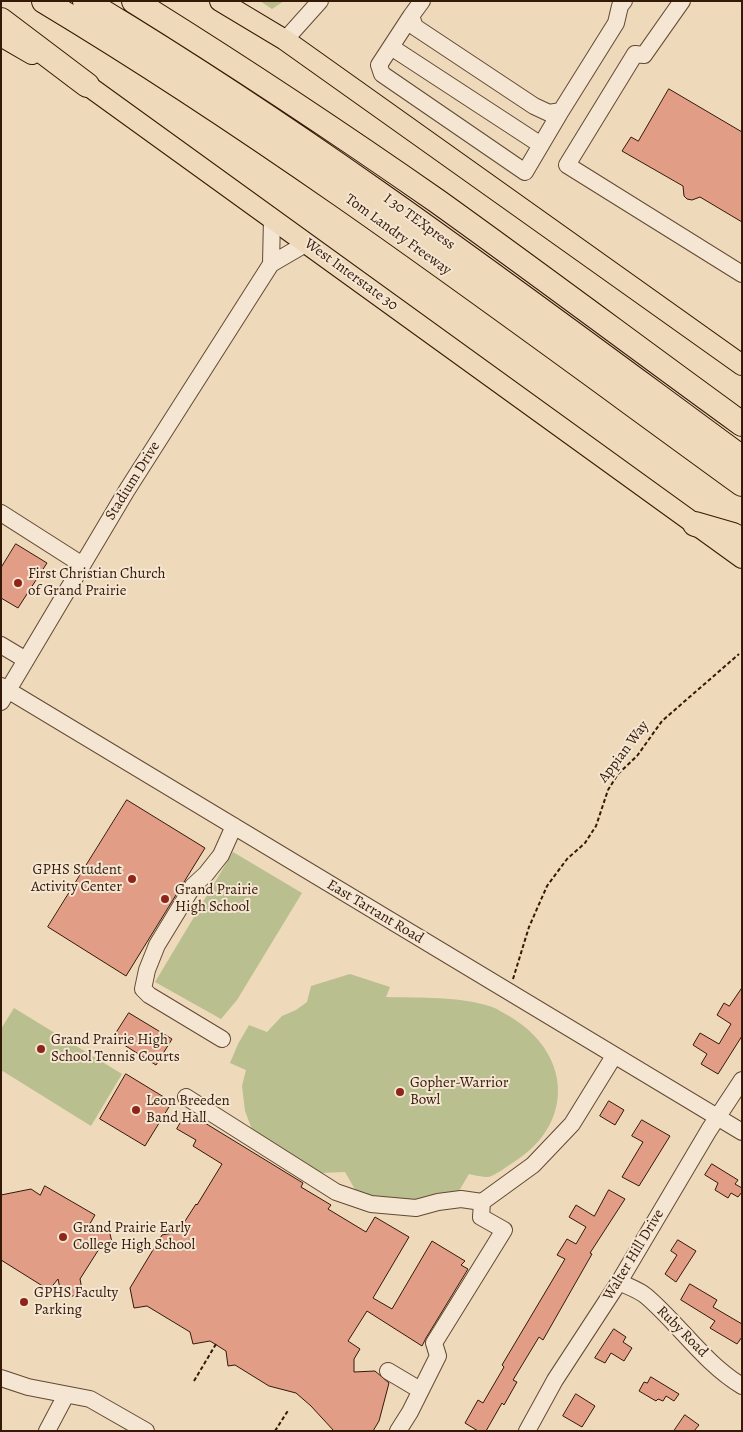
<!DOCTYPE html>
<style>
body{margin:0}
#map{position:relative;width:743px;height:1432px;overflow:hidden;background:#eed9ba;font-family:Alegreya,serif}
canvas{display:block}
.frame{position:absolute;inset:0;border:2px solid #351907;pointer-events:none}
</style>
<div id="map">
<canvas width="743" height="1432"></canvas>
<div class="frame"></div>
</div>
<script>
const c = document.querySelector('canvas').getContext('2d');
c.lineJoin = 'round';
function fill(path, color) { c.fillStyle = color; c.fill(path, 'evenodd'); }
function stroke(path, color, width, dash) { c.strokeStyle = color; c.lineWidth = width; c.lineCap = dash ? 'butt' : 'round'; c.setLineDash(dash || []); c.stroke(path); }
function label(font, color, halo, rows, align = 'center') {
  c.font = font + ' Alegreya,serif'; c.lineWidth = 4; c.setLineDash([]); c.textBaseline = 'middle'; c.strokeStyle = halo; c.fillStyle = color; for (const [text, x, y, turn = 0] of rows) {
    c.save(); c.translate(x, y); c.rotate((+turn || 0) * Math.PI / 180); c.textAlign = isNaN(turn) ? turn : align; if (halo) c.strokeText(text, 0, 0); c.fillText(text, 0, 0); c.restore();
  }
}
fill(new Path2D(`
 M260 1H284L272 9Z
 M233 852 302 893 237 1000 221 1019 155 982Z
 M350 974 390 987 386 997C420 998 460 996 492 1007 498 1009 503 1013 509 1016 571 1052 576 1123 514 1162 507 1166 495 1176 488 1177 482 1177 474 1175 469 1174L459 1191C438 1197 413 1207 390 1202 378 1200 369 1193 357 1193L345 1172 320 1173 254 1135 245 1111 242 1086 246 1070 230 1063 238 1044 249 1025 267 1032 282 1016 296 1010 307 1002 311 986Z
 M14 1008 122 1074 91 1126 1 1070V1029Z`), '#babf8f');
const building = new Path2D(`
 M669 89 742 132V222L700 197 692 200 687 199 684 196 683 186 622 151 631 137 638 141Z
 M16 544 47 563 18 608 1 598V568Z
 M127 800 205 848 126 976 48 927Z
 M742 988V1036L718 1074 701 1064 707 1054 693 1045 700 1033 719 1044 731 1024 717 1015 724 1003 729 1006Z
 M129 1013 172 1039 156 1065 113 1038Z
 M126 1074 172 1102 145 1146 100 1119Z
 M609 1101 624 1110 615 1125 600 1116Z
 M187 1112 303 1183 301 1187 331 1205 328 1209 366 1232 375 1217 409 1237 373 1298 392 1309 432 1241 465 1261 461 1265 468 1269 426 1338 422 1346 367 1311 348 1341 360 1349 354 1359V1372L375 1371 389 1383 379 1421 373 1431H334L311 1406 296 1393 269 1386 235 1365 228 1366 226 1351 210 1341 193 1344 190 1332 147 1306 134 1308 130 1288 162 1235 178 1232 196 1204 197 1205 222 1164 193 1146 196 1140 177 1129Z
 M642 1120 670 1136 639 1186 622 1177 643 1142 632 1136Z
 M712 1164 738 1180 735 1184 742 1188V1192L738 1197 731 1193 728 1198 715 1190 718 1183 705 1175Z
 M45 1186 95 1215 85 1232 108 1226 113 1246 99 1249 80 1279 83 1294 62 1298 58 1279 49 1290 1 1260V1195L31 1189 40 1195Z
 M609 1190 625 1199 590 1253 592 1254 543 1340 539 1337 513 1380 517 1382 504 1405 502 1403 486 1431H478L465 1423 478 1400 483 1403 504 1367 502 1365 565 1259 557 1255 567 1239 576 1244 586 1227 569 1217 576 1205 594 1216Z
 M678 1240 696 1251 676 1282 665 1274 677 1255 671 1251Z
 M690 1284 717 1300 713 1307 742 1324V1337L737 1344 710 1328 715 1321 681 1300Z
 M614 1329 626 1337 623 1342 632 1348 624 1361 611 1353 605 1363 595 1358Z
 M651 1377 679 1394 674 1401 666 1396 663 1401 658 1399 656 1401 639 1391 644 1382 647 1383Z
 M576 1394 595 1406 582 1427 563 1416Z
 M685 1415 699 1425 694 1431H674Z`);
fill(building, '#e29d87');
stroke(building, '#351907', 1);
const minor = new Path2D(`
 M422 1 411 16 415 27 534 106 549 113 561 111 616 23 620 6 624 1
 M682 1 644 55 635 54 567 165 742 274
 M411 16 379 65 382 74 525 172 561 111
 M285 40 320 1
 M391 47 541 145
 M272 218 271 264 307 243
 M1 513 81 564
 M1 645 26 660
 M1 686 742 1132
 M1 702 127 490 271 264
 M222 1039 149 995 143 989 147 970 157 945 193 886 206 874 221 855 234 826
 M186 1097 336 1192 371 1204 416 1208 438 1202 461 1199 482 1202 533 1165 572 1124 614 1056
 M619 1282C627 1286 639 1290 646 1296 679 1324 704 1363 742 1386
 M388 1371 420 1390
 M1 1378 28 1387 90 1399 146 1431
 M47 1431 66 1395
 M398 1431 410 1412 438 1356 434 1343 504 1230 481 1217 482 1202
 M527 1431 555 1380 619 1282 709 1130 742 1080`);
const major = new Path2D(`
 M220 1 285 40 742 365
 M1 36 32 54
 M75 78 87 85 742 558`);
const highway = new Path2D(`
 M44 1C287 147 513 318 742 484
 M85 1C314 138 527 300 742 458
 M134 1C237 65 338 132 437 201 539 274 640 350 742 424
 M1 20 87 85
 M695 524 733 535 742 540`);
stroke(minor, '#634934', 18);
stroke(major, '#351907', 22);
stroke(highway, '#351907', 26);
stroke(new Path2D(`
 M513 979 529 927 547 886 567 859 585 843 596 826 608 790 618 774 637 756 662 721 739 654
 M194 1381 216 1344
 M275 1431 289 1409`), '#351907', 2, [4, 2.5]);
stroke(minor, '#f4e6d2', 16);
stroke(major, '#eed9ba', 20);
stroke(highway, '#eed9ba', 24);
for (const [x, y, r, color] of [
 [18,583,5,"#8f2418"],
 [132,879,5,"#8f2418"],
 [165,899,5,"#8f2418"],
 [41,1049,5,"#8f2418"],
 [400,1092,5,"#8f2418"],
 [136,1110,5,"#8f2418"],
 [63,1237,5,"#8f2418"],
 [24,1302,5,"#8f2418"]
]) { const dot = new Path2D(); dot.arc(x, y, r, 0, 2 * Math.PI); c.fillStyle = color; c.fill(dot); stroke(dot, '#f4e6d2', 2); }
label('15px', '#351907', '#f4e6d2', [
 ["I 30 TEXpress",419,222,36],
 ["Tom Landry Freeway",398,235,36],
 ["West Interstate 30",351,275,36],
 ["Stadium Drive",133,481,-58],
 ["Appian Way",624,752,-53],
 ["East Tarrant Road",375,912,31],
 ["Walter Hill Drive",634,1255,-59],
 ["Ruby Road",682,1332,45]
]);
label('15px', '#351907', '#f4e6d2', [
 ["First Christian Church",28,574],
 ["of Grand Prairie",28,591],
 ["GPHS Student",122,870,"right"],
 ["Activity Center",122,887,"right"],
 ["Grand Prairie",175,890],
 ["High School",175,907],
 ["Grand Prairie High",51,1040],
 ["School Tennis Courts",51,1057],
 ["Gopher-Warrior",410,1083],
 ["Bowl",410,1100],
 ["Leon Breeden",146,1101],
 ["Band Hall",146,1118],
 ["Grand Prairie Early",73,1228],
 ["College High School",73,1245],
 ["GPHS Faculty",34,1293],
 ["Parking",34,1310]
], 'left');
</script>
